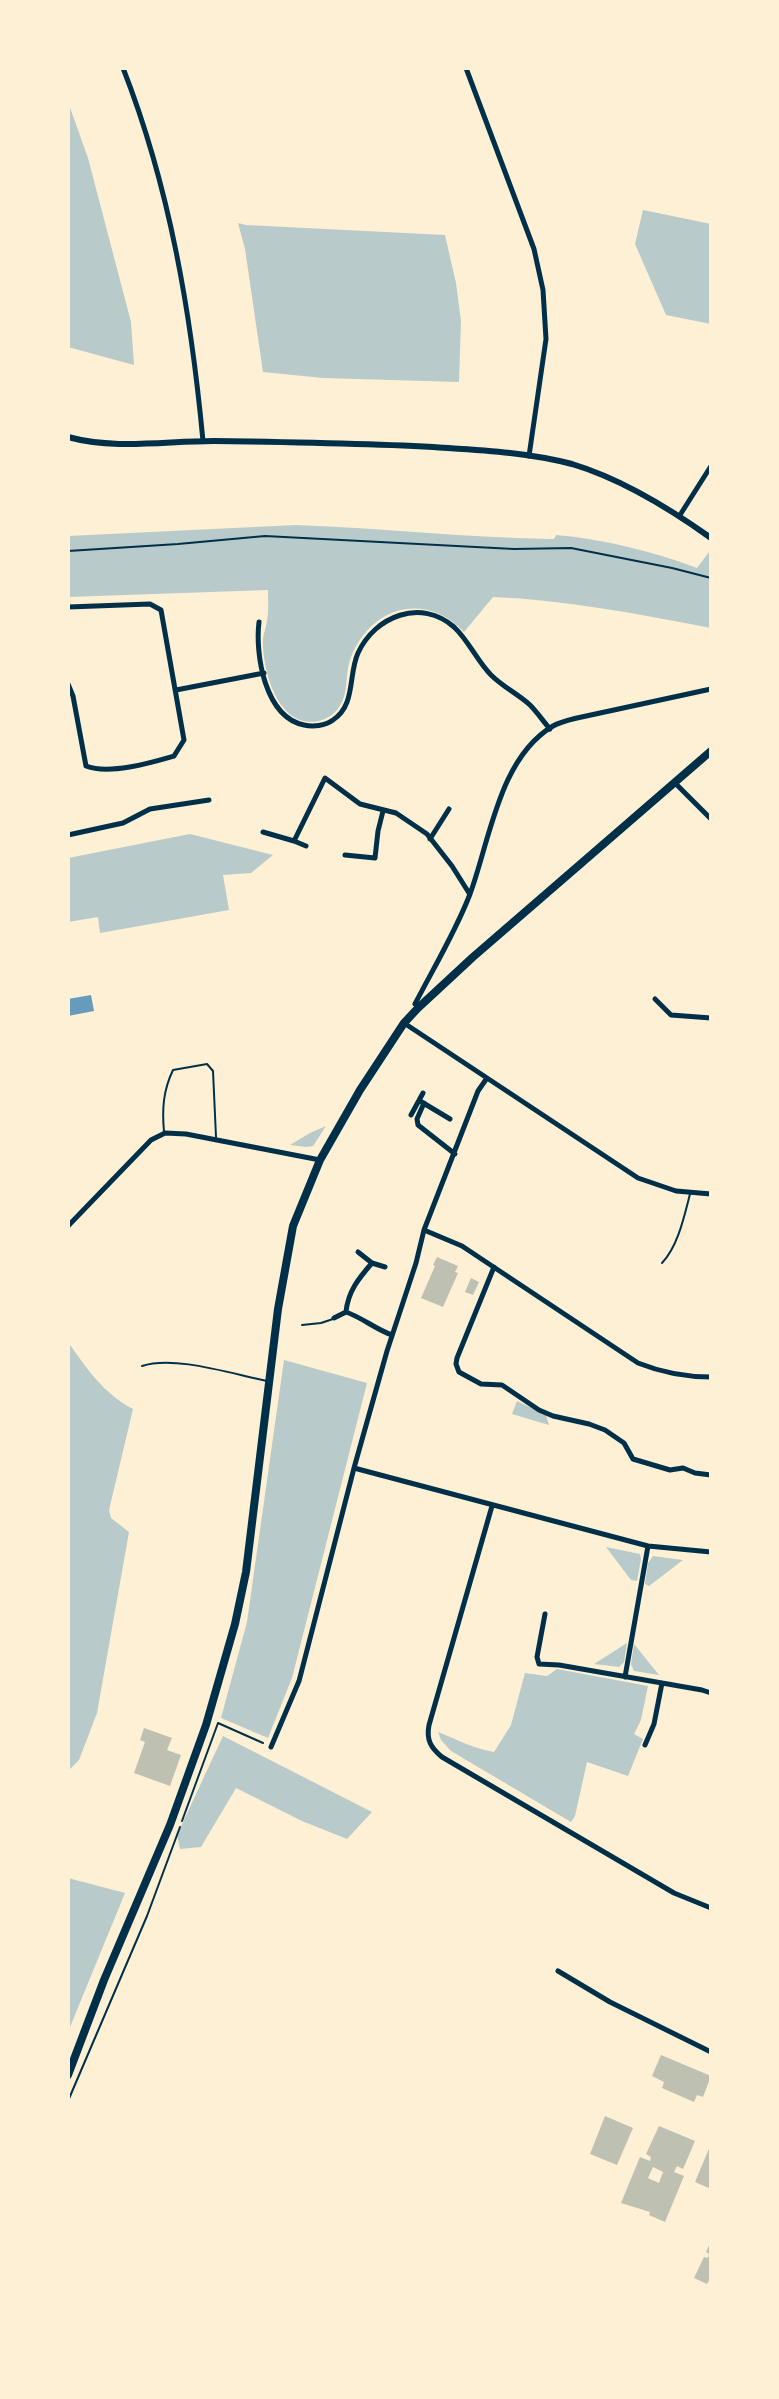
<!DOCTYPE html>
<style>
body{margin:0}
#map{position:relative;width:779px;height:2399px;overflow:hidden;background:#fdf0d5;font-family:Raleway,sans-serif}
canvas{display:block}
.frame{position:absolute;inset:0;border:70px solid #fdf0d5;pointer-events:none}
</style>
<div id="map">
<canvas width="779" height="2399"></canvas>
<div class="frame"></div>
</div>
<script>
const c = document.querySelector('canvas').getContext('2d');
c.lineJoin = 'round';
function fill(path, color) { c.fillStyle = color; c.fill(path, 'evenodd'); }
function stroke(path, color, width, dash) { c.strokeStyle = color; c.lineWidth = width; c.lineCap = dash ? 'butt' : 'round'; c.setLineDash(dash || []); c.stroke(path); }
fill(new Path2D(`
 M68 102 88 158 131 322 134 365 68 347Z
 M643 210 711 224V324L666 315 635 244Z
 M238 223 246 225 445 235 456 283 461 321 459 382 323 378 263 372 245 249Z
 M296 525C382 528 468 538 554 539L556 535C603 539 652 551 697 568L709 552 711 554V628C638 614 567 600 493 597L464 632C426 591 371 606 351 657 344 674 350 695 337 710 329 719 316 724 304 721 274 715 262 665 263 639 264 632 266 627 267 621 269 611 268 600 268 590L68 597V536Z
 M190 834 273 855 251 873 223 875 229 910 100 933 98 917 68 922V858Z
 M326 1126 313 1146 306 1147 290 1145 310 1133Z
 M68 1342C87 1369 103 1393 133 1409L109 1510 111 1518 129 1532 97 1713 79 1760 68 1771Z
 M284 1360 367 1383 292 1678 268 1738 221 1718 247 1622Z
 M517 1401 546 1415 549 1425 512 1414Z
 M606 1547 640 1554 641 1559 637 1581 631 1580Z
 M653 1556 683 1560 649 1586 645 1584 648 1563Z
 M627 1643 624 1662 619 1667 594 1664Z
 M634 1644 659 1675 634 1671 631 1664Z
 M557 1669 648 1686 641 1720 634 1734 643 1739 628 1776 587 1762 575 1816 571 1822 451 1751 441 1740 438 1732C459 1740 471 1748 494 1752L511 1725 525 1673 547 1676Z
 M223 1736 372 1812 347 1839 302 1821 236 1788 201 1847 180 1849 177 1835Z
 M68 1878 125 1893 68 2032Z`), '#b9caca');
fill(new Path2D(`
 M91 995 94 1011 68 1016V999Z`), '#669bbc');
fill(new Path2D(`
 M437 1257 458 1266 455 1272 458 1273 443 1307 421 1298 435 1266 433 1265Z
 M471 1278 479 1282 473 1295 465 1292Z
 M144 1728 172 1738 167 1750 181 1755 170 1786 134 1773 145 1742 140 1740Z
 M661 2055 711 2076 703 2097 697 2095 694 2102 662 2088 664 2082 652 2076Z
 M605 2116 633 2128 617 2165 590 2154Z
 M659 2126 695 2141 683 2169 677 2166 674 2172 684 2176 665 2222 649 2215 650 2212 621 2203 640 2157 650 2161 651 2157 646 2154ZM653 2167 663 2172 659 2183 648 2178Z
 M711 2144V2189L695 2182Z
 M711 2241V2277L707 2284 694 2278 704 2257 708 2258 709 2254 706 2252Z`), '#bec0b2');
stroke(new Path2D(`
 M68 551 178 544 265 536 514 549 571 548 672 568 711 578
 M182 1821 218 1723 263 1743
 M68 2101 147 1916 180 1827`), '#003049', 2);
stroke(new Path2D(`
 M164 1132C162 1109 163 1091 173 1070L207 1064 213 1071 216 1137
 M662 1263C678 1246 684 1217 690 1194
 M302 1325 321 1323 333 1319
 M142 1366C174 1355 232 1374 267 1381`), '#003049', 2);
stroke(new Path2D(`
 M123 68C170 188 191 314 203 441
 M466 68 534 249 543 290 546 339 529 456
 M680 515 711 466
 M68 607 150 604 161 610 184 740 174 756C150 763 109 775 86 766L73 696 68 684
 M259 622C255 655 265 717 304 725 313 727 325 726 333 720 356 705 348 675 358 653 375 616 421 598 454 627 469 641 477 661 491 675 503 687 518 694 530 705 537 712 543 721 550 729
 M176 690 264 673
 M675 783 711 819
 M263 832 294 841 325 778 360 804 396 813 427 834 452 866 469 893
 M68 835 123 823 150 809 209 800
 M430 839 449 809
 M294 841 306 846
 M345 855 375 858 378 831 383 811
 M655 999 671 1015 711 1018
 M415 1004C433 969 456 931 470 894 490 840 499 758 553 726 560 722 569 720 577 718L711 689
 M404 1023 638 1178 676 1191 711 1194
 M420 1101 450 1119
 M424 1103 417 1119 418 1125 455 1154
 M411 1115 423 1093
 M68 1226 151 1140 165 1133 186 1134 320 1160
 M424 1230 462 1246 638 1363C663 1373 684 1377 711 1377
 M358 1252 372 1263
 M494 1267 457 1358 456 1364 459 1372 481 1384 502 1385 539 1410 553 1416 589 1424 605 1430 624 1443 633 1459 670 1470 683 1468 695 1473 711 1475
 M346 1312C348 1291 359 1278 372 1263L385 1267
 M346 1312C363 1318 375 1329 392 1335
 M334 1318 346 1312
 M354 1468 648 1546 711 1552
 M492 1506 429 1725C426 1740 431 1748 442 1757L674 1893 711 1908
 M545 1614 537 1657 539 1664 559 1665 702 1690 711 1693
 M625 1677 648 1546
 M645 1745 654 1724 662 1683
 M271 1747 299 1681 354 1468 387 1351 416 1263 424 1230 478 1091 487 1078
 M558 1971 610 2002 711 2052`), '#003049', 5);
stroke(new Path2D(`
 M68 437C115 450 165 441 214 441 287 442 360 443 433 447 478 450 527 452 572 464 622 479 669 508 711 538`), '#003049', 6);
stroke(new Path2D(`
 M68 2075 104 1980 170 1825 206 1725 235 1624 246 1572 278 1309 293 1226 320 1160 360 1090 404 1023 418 1008 473 957 711 751`), '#003049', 8);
</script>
